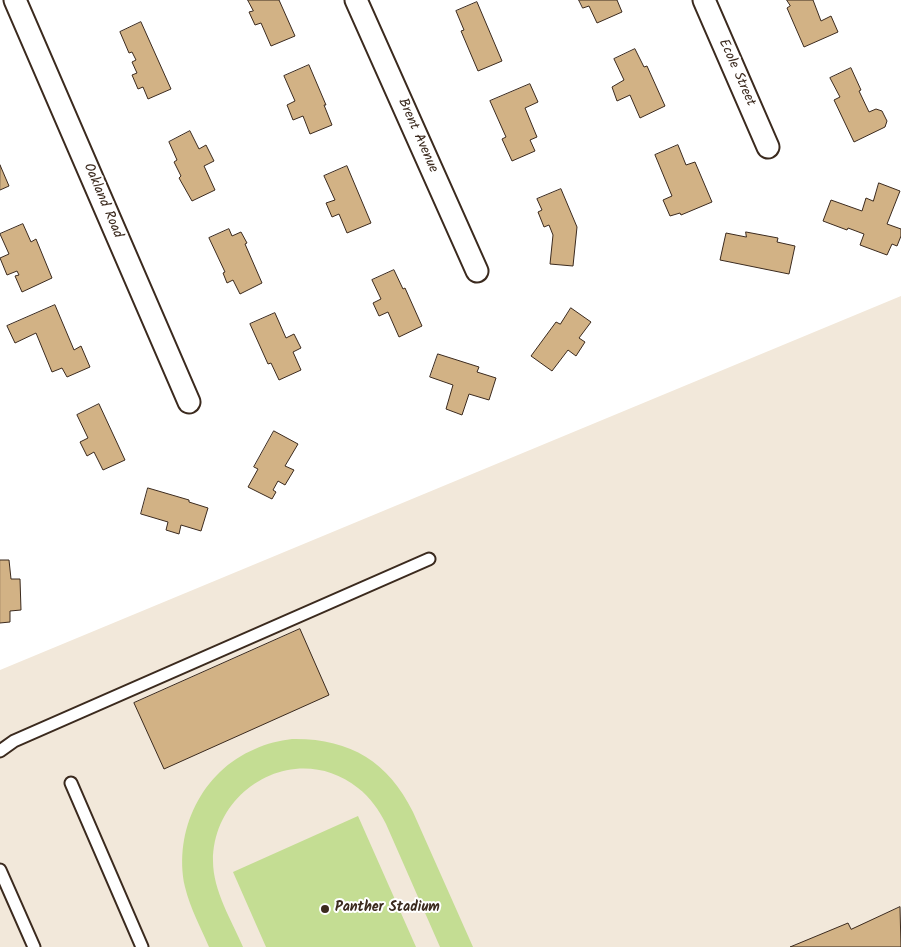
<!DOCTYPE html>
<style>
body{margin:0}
canvas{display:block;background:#fff}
</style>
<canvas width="901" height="947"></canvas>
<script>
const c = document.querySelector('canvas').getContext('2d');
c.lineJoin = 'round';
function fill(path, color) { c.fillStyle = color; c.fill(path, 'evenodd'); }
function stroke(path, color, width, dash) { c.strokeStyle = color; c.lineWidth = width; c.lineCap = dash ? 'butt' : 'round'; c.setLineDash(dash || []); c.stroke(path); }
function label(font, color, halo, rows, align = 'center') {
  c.font = font + ' Kalam,sans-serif'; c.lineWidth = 4; c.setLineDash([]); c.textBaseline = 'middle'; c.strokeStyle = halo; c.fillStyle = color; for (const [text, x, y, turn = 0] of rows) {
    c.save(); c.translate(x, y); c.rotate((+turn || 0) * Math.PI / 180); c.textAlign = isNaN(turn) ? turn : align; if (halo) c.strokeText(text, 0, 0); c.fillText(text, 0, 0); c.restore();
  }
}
fill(new Path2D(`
 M901 296V947H0V670Z`), '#f2e8da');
fill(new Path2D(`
 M292 739C349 738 388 761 413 812L473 947H440L386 824C379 810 370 797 358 788 298 740 213 787 213 861 213 891 232 921 243 947H209C201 928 190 908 185 887 173 831 202 771 255 749 267 743 279 741 292 739Z
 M358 816 416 947H266L233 872Z`), '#c4dd93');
const building = new Path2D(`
 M248 0H279L295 36 271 46 261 23 255 25 249 12 253 11Z
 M579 0H617L622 12 597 23 589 6 583 8Z
 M787 0H813L821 21 831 16 838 32 804 47 787 8 790 6Z
 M477 2 502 61 478 71 461 31 464 30 456 11Z
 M141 22 171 89 148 99 143 87 138 89 132 75 137 73 132 62 136 60 132 52 129 53 120 32Z
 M635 49 644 67 647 66 665 106 640 118 630 95 617 101 612 87 624 80 614 59Z
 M309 65 326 105H324L332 125 310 134 303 116 293 120 287 105 295 101 284 76Z
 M851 68 861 90 859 91 869 112 876 109 882 111 887 121 885 127 854 142 834 100 840 97 830 78Z
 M530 84 538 102 525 108 537 137 530 140 535 151 512 161 502 139 506 137 490 101Z
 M190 131 199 149 206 145 214 161 204 166 215 190 192 201 179 178 181 176 174 162 177 160 169 142Z
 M678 145 686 165 695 162 712 202 681 215 680 213 670 216 663 200 672 196 655 155Z
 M0 165 9 186 0 190Z
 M347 166 371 223 347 233 339 214 332 217 326 203 335 200 324 176Z
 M879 183 900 191 887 224 901 229V236L897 246 892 244 887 255 860 245 864 234 848 228 847 230 823 221 831 200 862 211 866 198 873 201Z
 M561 189 577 227 573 266 550 264 553 235 549 225 544 227 538 212 542 210 537 199Z
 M23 224 31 242 36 239 52 278 22 292 15 276 19 275 17 271 7 275 0 258 9 254 0 234Z
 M229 229 232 236 241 232 247 243 245 244 262 283 240 294 233 280 227 283 223 273 225 272 209 238Z
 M746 232 778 238 777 242 795 246 789 274 720 260 726 233 746 237Z
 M394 270 403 289 405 288 422 326 399 337 388 312 379 316 373 303 381 299 372 280Z
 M55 305 74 350 81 346 90 367 67 377 62 368 52 372 36 333 15 343 7 326Z
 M571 308 591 322 579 338 585 342 576 356 568 350 552 371 531 356 556 322 560 324Z
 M275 313 286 338 294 334 301 348 293 352 301 370 279 380 271 363 268 364 250 324Z
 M438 354 479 367 477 372 496 378 489 400 469 394 462 415 446 409 453 385 430 377Z
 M99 404 125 460 103 470 94 452 87 456 80 442 88 438 77 415Z
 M274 431 298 444 285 466 294 470 285 485 278 481 273 490 276 492 272 499 248 487 258 469 254 467Z
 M148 488 189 500V502L208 508 201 531 181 525 179 534 166 530 168 522 141 514Z
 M0 560H9L11 579H20L21 610 10 611V622L0 623Z
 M300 629 329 695 164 769 134 703Z
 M900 907 901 947H790L848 923 851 929Z`);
fill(building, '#d2b285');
stroke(building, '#3b2a1e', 1);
const service = new Path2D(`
 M0 751 14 741 429 559
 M71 783 142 947
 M0 870 34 947`);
const minor = new Path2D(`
 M15 0 189 402
 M356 0 477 271
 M704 0 768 147`);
stroke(service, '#3b2a1e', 15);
stroke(minor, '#3b2a1e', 25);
stroke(service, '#fff', 11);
stroke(minor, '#fff', 21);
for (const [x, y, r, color] of [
 [325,909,5,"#3b2a1e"]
]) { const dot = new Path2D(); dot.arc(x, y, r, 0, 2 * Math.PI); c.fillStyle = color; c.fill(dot); stroke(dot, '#fff', 2); }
label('14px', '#3b2a1e', '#fff', [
 ["Ecole Street",736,73,66],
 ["Brent Avenue",417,136,66],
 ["Oakland Road",102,201,67]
]);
label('bold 14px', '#3b2a1e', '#fff', [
 ["Panther Stadium",335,909]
], 'left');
</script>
